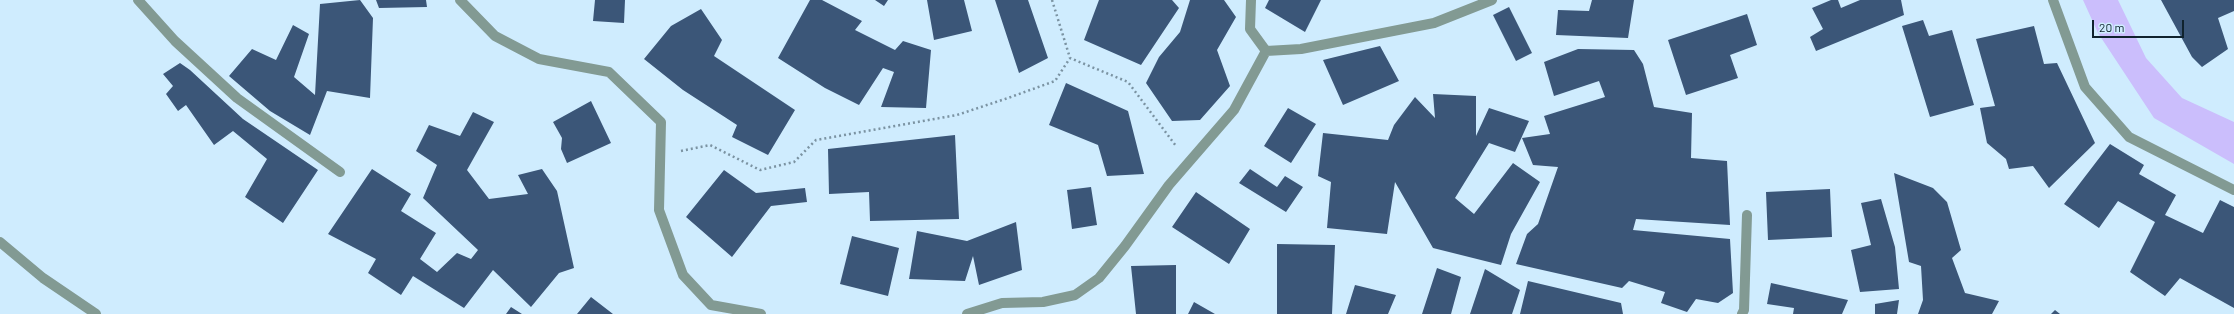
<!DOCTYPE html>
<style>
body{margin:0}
#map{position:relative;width:2234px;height:314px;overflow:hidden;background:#cfecfe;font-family:Barlow,sans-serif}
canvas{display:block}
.scale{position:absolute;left:2092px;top:20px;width:92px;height:18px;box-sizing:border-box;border:2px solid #10232e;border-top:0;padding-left:5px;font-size:12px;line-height:14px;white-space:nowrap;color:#10232e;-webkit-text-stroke:3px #cfecfe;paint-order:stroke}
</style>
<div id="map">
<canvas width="2234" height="314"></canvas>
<div class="scale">20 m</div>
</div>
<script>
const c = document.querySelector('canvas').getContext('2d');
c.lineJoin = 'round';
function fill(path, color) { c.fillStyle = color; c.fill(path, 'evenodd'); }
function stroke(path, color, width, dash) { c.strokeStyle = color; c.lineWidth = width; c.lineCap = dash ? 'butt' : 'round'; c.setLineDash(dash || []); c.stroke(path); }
fill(new Path2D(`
 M2083 0H2118L2146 58 2182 98 2234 122V164L2154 118 2098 33Z`), '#cbbefc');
fill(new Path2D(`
 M360 0 373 18 370 98 327 91 310 135 270 111 229 76 252 49 276 60 293 25 309 34 294 77 315 95 320 4Z
 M376 0H426L427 7 379 8Z
 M595 0H625L624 23 593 21Z
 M810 0H822L862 21 855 30 895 50 903 41 931 50 926 108 881 107 894 72 883 68 859 105 825 88 778 58Z
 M875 0H888L884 6Z
 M927 0H964L972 31 934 40Z
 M995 0H1028L1048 58 1019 73Z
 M1099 0H1172L1179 8 1141 65 1084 40Z
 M1190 0H1224L1236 17 1217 50 1230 86 1200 120 1172 121 1146 83 1159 57 1180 32Z
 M1269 0H1321L1305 32 1265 8Z
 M1592 0H1634L1628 38 1556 35 1558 10 1589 11Z
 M1831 0H1838L1841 8 1860 0H1901L1904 15 1816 51 1810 37 1823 29 1812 8Z
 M2161 0H2234V11L2218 18 2228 49 2202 67 2192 57Z
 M1509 7 1532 53 1516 61 1493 15Z
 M701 9 722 40 714 56 795 110 768 155 732 137 737 125 683 90 644 59 671 26Z
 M1747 14 1757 45 1730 55 1738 78 1686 95 1668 40Z
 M1923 20 1929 36 1952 30 1974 105 1930 117 1902 26Z
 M2034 26 2044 64 2057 63 2095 143 2049 188 2033 166 2009 169 2006 159 1987 143 1980 108 1995 106 1976 39Z
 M1380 46 1399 81 1343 105 1323 60Z
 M1578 49 1634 50 1643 64 1654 107 1692 113 1691 158 1727 161 1730 225 1636 219 1633 230 1730 239 1733 293 1718 303 1696 299 1687 312 1661 303 1665 292 1629 281 1622 288 1516 264 1527 234 1538 224 1558 167 1533 165 1522 138 1550 134 1544 116 1605 97 1599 81 1554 96 1544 62Z
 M180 63 190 70 243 119 318 170 283 223 245 197 267 159 233 131 214 145 186 105 178 111 166 94 173 86 163 74Z
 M1066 83 1128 111 1144 174 1107 176 1098 145 1049 125Z
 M1433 94 1476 96V136L1489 108 1529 121 1515 152 1489 143 1455 198 1474 214 1513 163 1540 182 1511 234 1501 265 1433 248 1395 182 1387 234 1327 228 1331 182 1318 176 1323 133 1388 140 1394 125 1415 97 1435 118Z
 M591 101 611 143 567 163 561 149 562 138 553 122Z
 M1288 108 1316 124 1291 163 1264 146Z
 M473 112 494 122 467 170 489 199 528 194 518 175 542 169 557 191 574 268 559 273 531 307 493 270 464 308 413 276 401 295 368 273 376 259 328 234 372 169 411 194 401 211 436 233 420 259 437 272 457 253 471 259 478 250 423 198 437 165 416 151 429 125 460 136Z
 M955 135 959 219 870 221 869 192 829 194 828 149Z
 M2110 144 2144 165 2139 174 2176 195 2165 215 2203 233 2220 200 2234 207V308L2180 278 2165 296 2130 272 2155 222 2118 201 2099 228 2064 204Z
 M1250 169 1277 187 1285 176 1303 187 1286 212 1239 183Z
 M724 170 756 193 805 188 807 202 771 206 732 257 686 217Z
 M1894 173 1933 188 1947 202 1961 250 1952 258 1965 293 1999 301 1992 314H1918L1923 300 1921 266 1909 262Z
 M1091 187 1097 225 1072 229 1067 190Z
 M1830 189 1832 237 1768 240 1766 192Z
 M1196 192 1250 229 1229 264 1172 227Z
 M1881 199 1895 247 1899 289 1860 292 1851 250 1871 245 1861 203Z
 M1016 222 1022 270 979 285 973 256 965 281 909 279 917 231 967 241Z
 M852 236 899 248 888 296 840 284Z
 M1277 244 1335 245 1332 314H1277Z
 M1176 265V314H1136L1131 266Z
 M1437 268 1461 277 1451 314H1422Z
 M1485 269 1520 290 1512 314H1470Z
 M1528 281 1621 303 1623 314H1520Z
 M1771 283 1848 300 1842 314H1793L1794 308 1767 304Z
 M1355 285 1396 295 1388 314H1346Z
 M591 297 613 314H577Z
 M1899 300 1897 314H1875V304Z
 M1194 302 1215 314H1188Z
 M511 307 522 314H506Z
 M2055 310 2060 314H2051Z`), '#3b5678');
stroke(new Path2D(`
 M1052 0 1070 58 1128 82 1176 146
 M681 151 710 145 760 170 794 162 816 140 957 115 1008 98 1055 81 1070 58`), '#7b93a2', 2.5, [2, 3]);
stroke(new Path2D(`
 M2053 0 2085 87 2129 137 2234 190
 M0 242 43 278 96 314
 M1742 314 1744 310 1747 215`), '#829a93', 10);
stroke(new Path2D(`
 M138 0 175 41 237 98 340 172
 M460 0 495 36 539 59 609 72 661 122 659 210 683 275 711 305 761 314
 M1251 0 1250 29 1266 51 1301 49 1434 23 1492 0
 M967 314 1002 303 1043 302 1075 295 1099 278 1125 246 1169 185 1234 110 1266 51`), '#829a93', 10);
</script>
